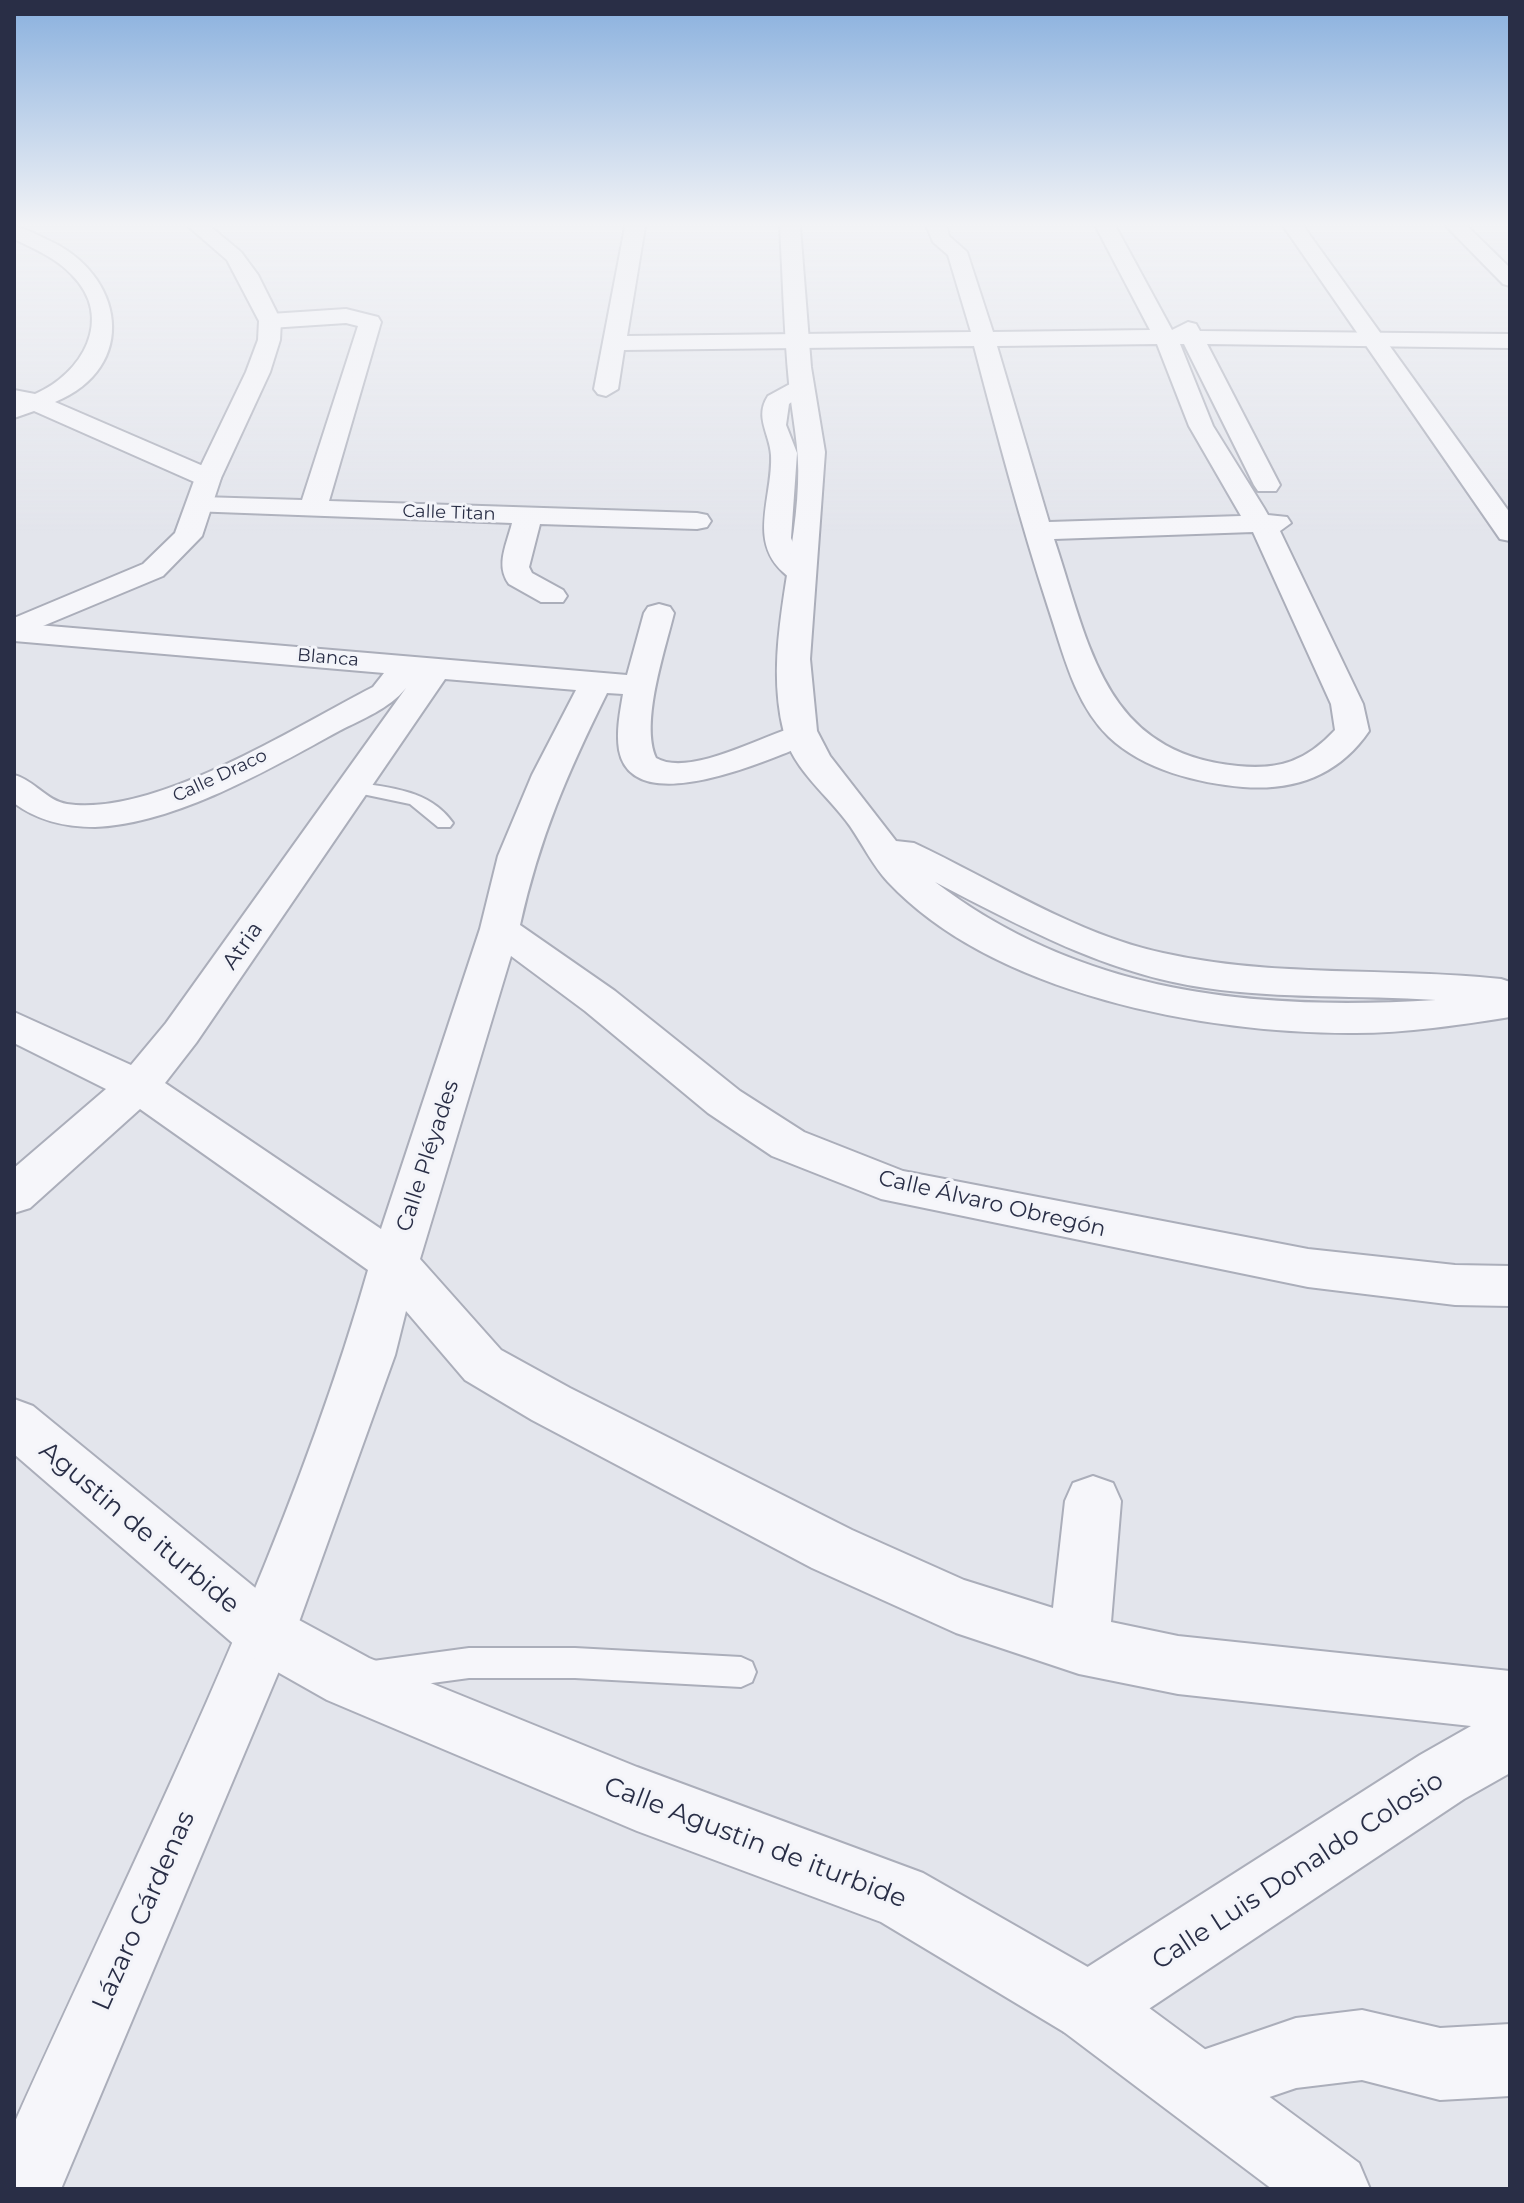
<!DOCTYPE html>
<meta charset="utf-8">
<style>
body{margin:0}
#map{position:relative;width:1524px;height:2203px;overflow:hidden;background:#e3e5ec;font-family:Montserrat,sans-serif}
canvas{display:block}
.frame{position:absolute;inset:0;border:16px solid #292e46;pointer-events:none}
</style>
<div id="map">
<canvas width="1524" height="2203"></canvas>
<div class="frame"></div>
</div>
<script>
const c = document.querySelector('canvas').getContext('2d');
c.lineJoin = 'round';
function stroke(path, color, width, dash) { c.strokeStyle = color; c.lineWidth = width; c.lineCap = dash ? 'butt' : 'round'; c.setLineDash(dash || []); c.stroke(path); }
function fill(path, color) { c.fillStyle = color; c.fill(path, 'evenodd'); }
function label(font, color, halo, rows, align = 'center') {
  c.font = font + ' Montserrat,sans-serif'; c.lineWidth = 6; c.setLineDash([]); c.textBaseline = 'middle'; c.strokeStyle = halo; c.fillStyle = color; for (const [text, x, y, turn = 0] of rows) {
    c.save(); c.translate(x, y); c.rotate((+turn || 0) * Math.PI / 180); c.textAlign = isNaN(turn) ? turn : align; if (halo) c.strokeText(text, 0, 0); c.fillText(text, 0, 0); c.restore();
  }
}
const service = new Path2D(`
 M354 782C391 788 430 790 453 823L450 827H438L410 804 348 791 345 787Z
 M469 1648H575L741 1657 752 1662 756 1672 752 1682 741 1687 575 1678H469L373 1691 362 1686 358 1676 362 1666 373 1661Z`);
const minor = new Path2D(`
 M14 227C26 228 37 235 48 240 124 274 140 367 55 402L217 472 221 478 217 484H199L34 411 14 418V390L35 394C82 374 115 318 72 275 56 258 35 249 14 239Z
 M625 227H645L627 336 971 332 948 255 933 242 927 227H947L949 236 967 252 993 332 1150 330 1096 227H1116L1172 330 1188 322 1196 324 1200 331 1510 334V348L1207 344 1280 485 1276 491H1258L1254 485 1184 344H1180L1213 426 1264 508 1268 515 1287 517 1291 523 1280 531 1363 704 1369 731C1339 775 1295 791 1243 787 1198 783 1144 770 1109 737 1074 703 1063 652 1048 607 1020 521 997 434 974 346L624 350 618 389 606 396 598 394 594 389ZM1157 344 1189 426 1241 516 1049 522 997 346ZM1253 532 1331 704 1335 730C1306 761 1280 770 1238 766 1103 753 1090 646 1054 539Z
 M1447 227H1468L1510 268V286L1503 284Z
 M346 309 378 317 381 322 329 501 697 513 707 515 711 521 707 527 697 529 540 524 529 567 532 573 563 590 567 596 563 602H541L509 584C495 565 507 544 512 523L191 511 187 505 191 499 201 497 302 500 358 326 346 323 270 328 259 321 270 314Z
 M801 378 813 385 789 404 786 425 797 453 791 538 798 556 815 573 810 579C798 582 792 581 783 572 748 540 773 496 771 455 770 434 754 417 768 396Z
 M659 604 670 607 674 613C665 650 640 723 656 758 690 778 765 734 801 725L813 728 818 735 813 742C774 757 633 823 619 750 616 731 620 712 623 694L607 693C567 774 540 836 520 925L615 991 740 1091 804 1132 903 1171 1308 1249 1455 1265 1510 1266V1306L1455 1305 1308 1287 881 1199 772 1156 708 1113 585 1011 511 956 420 1259 501 1350 570 1388 852 1530 964 1580 1053 1608 1065 1501 1073 1483 1093 1476 1113 1483 1121 1501 1111 1622 1178 1636 1510 1671V1773L1464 1799 1114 2032 1089 2042 1064 2032 1054 2007 1064 1982 1420 1755 1471 1726 1178 1694 1079 1674 956 1633 812 1568 532 1420 465 1380 406 1311 395 1355 295 1633 61 2189H14V2124C138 1848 285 1561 368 1270L140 1109 30 1208 14 1213V1168L106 1089 14 1043V1012L131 1065 166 1023 406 688C389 709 362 719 339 731 270 769 175 824 95 827 65 827 38 821 14 803V775C34 780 47 801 67 804 155 817 295 727 373 687L384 673 14 641V623L627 675 644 613 648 607ZM445 679 576 690 532 775 498 856 480 929 381 1229 165 1083 196 1043Z
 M1362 2010 1440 2028 1510 2024V2096L1440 2100 1362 2080 1296 2088 1196 2122 1171 2111 1160 2086 1171 2061 1296 2018Z`);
const tertiary = new Path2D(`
 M189 227H211L241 252 258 275 281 321 280 340 270 372 221 478 202 536 163 576 14 638V618L143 564 175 533 195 478 246 372 258 340 259 321 227 260Z
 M780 227H800L811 367 825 452 810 659 817 731 830 756 896 841 914 843C995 881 1075 934 1163 953 1274 978 1389 967 1501 979L1510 982V1017C1459 1025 1407 1033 1355 1033 1207 1034 994 995 888 882 873 866 863 845 850 826 829 796 793 770 784 733 763 651 795 566 798 484 800 448 792 417 789 383 784 331 783 279 780 227ZM935 882C1022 927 1107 974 1206 988 1282 999 1359 995 1436 1000 1256 1011 1083 995 935 882Z
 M1284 227H1304L1510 513V541L1500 539Z
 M14 1399 33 1406 286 1613 369 1658 637 1767 923 1873 1114 1982 1359 2163 1370 2189H1272L1064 2032 881 1922 637 1831 327 1700 244 1653 14 1454Z`);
stroke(service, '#abaeba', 4);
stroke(minor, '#abaeba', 4);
stroke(tertiary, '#abaeba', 4);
fill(service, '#f6f6fa');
fill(minor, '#f6f6fa');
fill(tertiary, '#f6f6fa');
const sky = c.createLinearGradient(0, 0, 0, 535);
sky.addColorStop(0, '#89b0de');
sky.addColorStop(0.42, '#f2f3f6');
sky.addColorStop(1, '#f2f3f600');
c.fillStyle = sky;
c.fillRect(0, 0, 1524, 535);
label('18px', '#292e46', '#f3f4f9', [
 ["Calle Titan",449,513,2],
 ["Blanca",328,658,5],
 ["Calle Draco",220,776,-25]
]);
label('22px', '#292e46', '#f3f4f9', [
 ["Atria",243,946,-55],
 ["Calle Pléyades",428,1156,-72],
 ["Calle Álvaro Obregón",992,1204,13]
]);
label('26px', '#292e46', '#f3f4f9', [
 ["Agustin de iturbide",139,1528,40],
 ["Calle Agustin de iturbide",755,1843,21],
 ["Calle Luis Donaldo Colosio",1298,1871,-33],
 ["Lázaro Cárdenas",144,1911,-66]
]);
</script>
